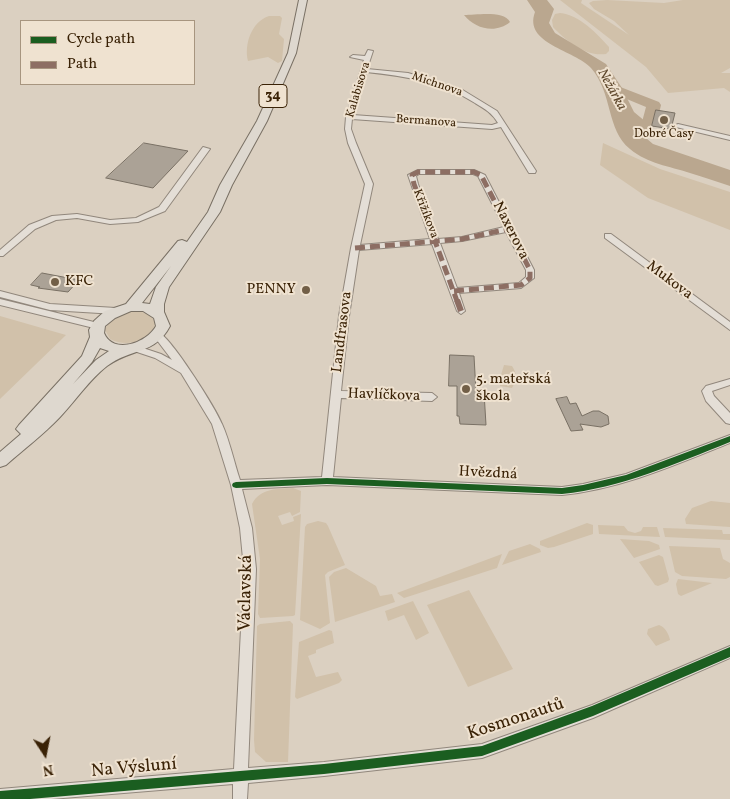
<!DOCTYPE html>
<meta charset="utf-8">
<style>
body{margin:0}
#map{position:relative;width:730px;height:799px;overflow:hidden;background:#dbd0c1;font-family:Vollkorn,serif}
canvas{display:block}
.legend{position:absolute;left:20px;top:20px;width:175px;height:65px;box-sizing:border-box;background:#efe2d0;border:1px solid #a7957f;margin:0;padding:6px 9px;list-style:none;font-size:15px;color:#3a2206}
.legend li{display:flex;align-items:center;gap:10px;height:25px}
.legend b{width:25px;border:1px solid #a7957f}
.north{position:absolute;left:20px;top:729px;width:50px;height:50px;-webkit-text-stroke:4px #efe2d0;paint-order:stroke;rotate:169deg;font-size:14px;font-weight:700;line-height:20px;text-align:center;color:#3a2206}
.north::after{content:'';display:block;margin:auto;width:18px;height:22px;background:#3a2206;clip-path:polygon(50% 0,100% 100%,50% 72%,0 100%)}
</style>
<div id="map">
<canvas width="730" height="799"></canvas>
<ul class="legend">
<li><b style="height:6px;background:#1b5e20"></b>Cycle path</li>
<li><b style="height:6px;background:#8d6e63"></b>Path</li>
</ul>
<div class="north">N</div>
</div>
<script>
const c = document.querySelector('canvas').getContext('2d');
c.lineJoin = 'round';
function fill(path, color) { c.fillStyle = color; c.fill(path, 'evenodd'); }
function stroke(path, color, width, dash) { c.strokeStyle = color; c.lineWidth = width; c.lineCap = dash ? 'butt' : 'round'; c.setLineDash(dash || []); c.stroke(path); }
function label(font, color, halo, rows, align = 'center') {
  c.font = font + ' Vollkorn,serif'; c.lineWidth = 4; c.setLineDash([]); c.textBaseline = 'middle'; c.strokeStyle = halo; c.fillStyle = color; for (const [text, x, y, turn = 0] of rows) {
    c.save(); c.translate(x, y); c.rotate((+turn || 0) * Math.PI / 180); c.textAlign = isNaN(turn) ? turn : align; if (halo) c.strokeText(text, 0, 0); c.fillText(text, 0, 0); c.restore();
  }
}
fill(new Path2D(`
 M560 0H582L581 3 629 35 614 21 594 9 589 3 593 1 607 0 664 3 683 0H730V68L721 73H730V92L724 88 668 93 646 67Z
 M560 13C580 15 596 33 609 47V51L606 54C586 57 566 41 553 27L552 20 555 14Z
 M269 16H280L282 18 279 34 284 39 282 61 278 63 268 57 248 61C244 45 251 22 269 16Z
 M603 143 660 169 730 192V230L648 198 600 165Z
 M138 311C147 313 153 315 155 324 151 343 125 347 110 339L105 330C110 316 125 312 138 311Z
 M0 316 66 335 0 399Z
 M504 365 512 366C517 374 517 379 512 388L500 386V378Z
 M293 488 301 491 300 512 292 516 290 512 278 516 282 525 294 521 293 517 301 514 295 615 293 616 260 618 258 614 260 559 252 504C260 488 277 489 293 488Z
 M711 501 730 503V527L686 524 685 519 692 508Z
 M318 521 326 523 328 526 345 565 328 572 325 575 330 623 320 629 300 620 305 527 307 524Z
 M587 523 593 525V534L554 547 548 548 540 545V541Z
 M598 525 624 526 628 531 635 533 641 531 643 527H657L660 537 599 534Z
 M663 528 722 530 723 534H730V540L665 537Z
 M620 539 649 541 659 545 660 549 634 558Z
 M530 544 540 549 541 552 502 565 509 551Z
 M669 546 720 548 723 559 730 563V577L726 579 682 576 675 572Z
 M502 554 497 568 404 598 397 593Z
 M659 555 663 557 669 579 668 582 658 586 655 585 639 562Z
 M346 568 376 586 380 596 392 594 395 602 335 622 329 577 334 572Z
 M678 579 712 583 681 596 678 594 676 584Z
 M469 590 513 669 468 687 427 605Z
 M413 601 429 633 416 640 404 615 388 621 385 611Z
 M290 621 293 624 288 762H266L255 752 254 740 257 626 260 624Z
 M659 625C665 627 669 634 670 640L656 646 647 634 648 629Z
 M329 630 332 631 334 643 316 650V653L308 656 316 677 338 672 342 680 339 683 297 699 295 697 299 642Z`), '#d1c1aa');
fill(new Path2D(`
 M527 0H547L554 9 549 23 555 33 606 64 622 88 634 112 652 127 646 138 653 144 730 170V186C717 182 704 177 690 173 669 166 648 164 630 149 606 130 613 93 591 68 575 50 523 44 535 12Z
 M464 15C476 15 504 10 510 22 496 34 475 29 464 15Z`), '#baa78f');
fill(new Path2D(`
 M610 83 659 102 661 105C658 119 651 142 633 137L630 134 642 122 646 107 605 90 603 87 605 84Z`), '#baa78f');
const building = new Path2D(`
 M656 110 675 113 671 129 652 126Z
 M144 143 188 151 153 188 106 178Z
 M42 273 79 280 68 292 38 288 40 287 31 285Z
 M450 355 474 356 476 392H484L486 425 460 424 459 416H457V386H449Z
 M567 397 570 404 576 403 582 416 593 411H599L608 416 609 424 601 427 580 424 583 430 571 431 556 399Z`);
fill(building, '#aba296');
stroke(building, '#797064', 1);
const street = new Path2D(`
 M368 50 373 51 367 69 408 73 461 89 497 111 536 171 535 173H529L501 127 492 129 352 119 351 129 356 143 373 184 360 245 430 239 408 175 418 170H474L485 175 534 270V278L521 288 459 293 465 311 461 314 457 311 432 244 359 250 349 316 341 391 432 393 437 397 432 401 341 398 333 477 562 487 583 484 626 474 730 435V443C675 465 621 489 562 495L327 485 242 489 252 528 256 569 248 768 324 762 482 744 592 705 730 646V658L593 718 482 758 324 776 248 783 247 799H233V784L51 799H0V789L234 769 244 569 240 528 231 485 212 424 181 373 155 358 131 350 129 348 134 345 161 354 172 360 153 335 158 332C171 337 216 409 222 424 230 442 234 462 240 480L322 477 339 316 351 248 365 184 348 143 345 129 346 117 364 60 350 57 353 55 365 56ZM366 72C405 76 442 82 475 103 485 109 492 113 498 123L492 125 353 115ZM419 174H473L478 176 504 227 462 237 438 239 418 184 416 176ZM506 232 526 270V277L519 283 457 288 440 243 462 241Z
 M678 124 730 136V140L676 127V125Z
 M203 147 210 149 165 211 138 222 110 224 77 218 56 220 35 229 3 256H0V250L29 225 52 216 77 214 110 220 136 218 159 207Z
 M605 234H611L730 322V330L605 238Z
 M0 291 50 304 116 308 120 311 116 314 50 310 0 297Z
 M0 299 98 323 103 326 98 329 0 305Z
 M730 379V385L712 391 714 396 730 413V424L726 423 706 401 702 391 706 386Z`);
const primary = new Path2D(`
 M299 0H307L296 53 267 121 232 185 220 212 169 287 164 304V312L170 326C155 355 131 348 107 366 90 379 76 400 60 417 44 434 24 449 6 465L0 467V452L21 434 16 429 19 425 82 356 90 337 89 330 94 321 105 311 126 304 178 241 182 240 187 242 208 212 220 185 257 121 288 53ZM171 266 156 287 150 304 142 303ZM131 311H143L154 318 156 326C147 343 113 355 104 333L105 326 115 318ZM100 348 109 351 96 360 73 384 92 362Z`);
stroke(street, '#91877c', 2);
stroke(primary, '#797064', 2);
fill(street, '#e4ded6');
fill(primary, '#ded8cf');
stroke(new Path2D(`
 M355 248 462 239 508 229
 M454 291 521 285 530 278V270L481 175 474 172H418L412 175 414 184 457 301`), '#8d6e63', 5, [10, 5]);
stroke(new Path2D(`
 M457 300 461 311`), '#8d6e63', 6, [12, 6]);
fill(new Path2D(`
 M730 436V442C675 464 621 488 562 494L327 484 236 488 233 487 232 485 233 483 236 482 327 478 562 488 583 485 626 475Z
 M730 647V657L593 716 482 756 324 774 30 799H0V791L324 764 482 746 592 706Z`), '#1b5e20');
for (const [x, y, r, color] of [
 [664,120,5,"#725f47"],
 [55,282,5,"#725f47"],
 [306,290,5,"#725f47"],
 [466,389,5,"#725f47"]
]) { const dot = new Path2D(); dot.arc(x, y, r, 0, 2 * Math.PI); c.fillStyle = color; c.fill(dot); stroke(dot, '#efe2d0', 2); }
label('12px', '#3a2206', '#efe2d0', [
 ["Michnova",437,85,19],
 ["Kalabisova",359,90,-73],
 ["Bermanova",426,122,4],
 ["Křižíkova",425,214,69]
]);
label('12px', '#3a2206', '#efe2d0', [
 ["Dobré Časy",664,135]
]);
label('italic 14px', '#5c4529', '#efe2d0', [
 ["Nežárka",611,90,61]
]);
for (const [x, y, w] of [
 [273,96,28]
]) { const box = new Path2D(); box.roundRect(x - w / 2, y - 11.5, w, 23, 4); c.fillStyle = '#efe2d0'; c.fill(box); stroke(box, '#3a2206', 1); }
label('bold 14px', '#3a2206', null, [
 ["34",273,96]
]);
label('15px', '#3a2206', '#efe2d0', [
 ["Naxerova",510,231,63],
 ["Mukova",669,281,37],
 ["Landfrasova",343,332,-83],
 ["Havlíčkova",384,396,2],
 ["Hvězdná",488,474,3]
]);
label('15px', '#3a2206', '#efe2d0', [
 ["KFC",65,282],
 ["PENNY",296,290,"right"],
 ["5. mateřská",476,380],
 ["škola",476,397]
], 'left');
label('18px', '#3a2206', '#efe2d0', [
 ["Václavská",247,593,-89],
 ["Kosmonautů",516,720,-18],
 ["Na Výsluní",134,769,-5]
]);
</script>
